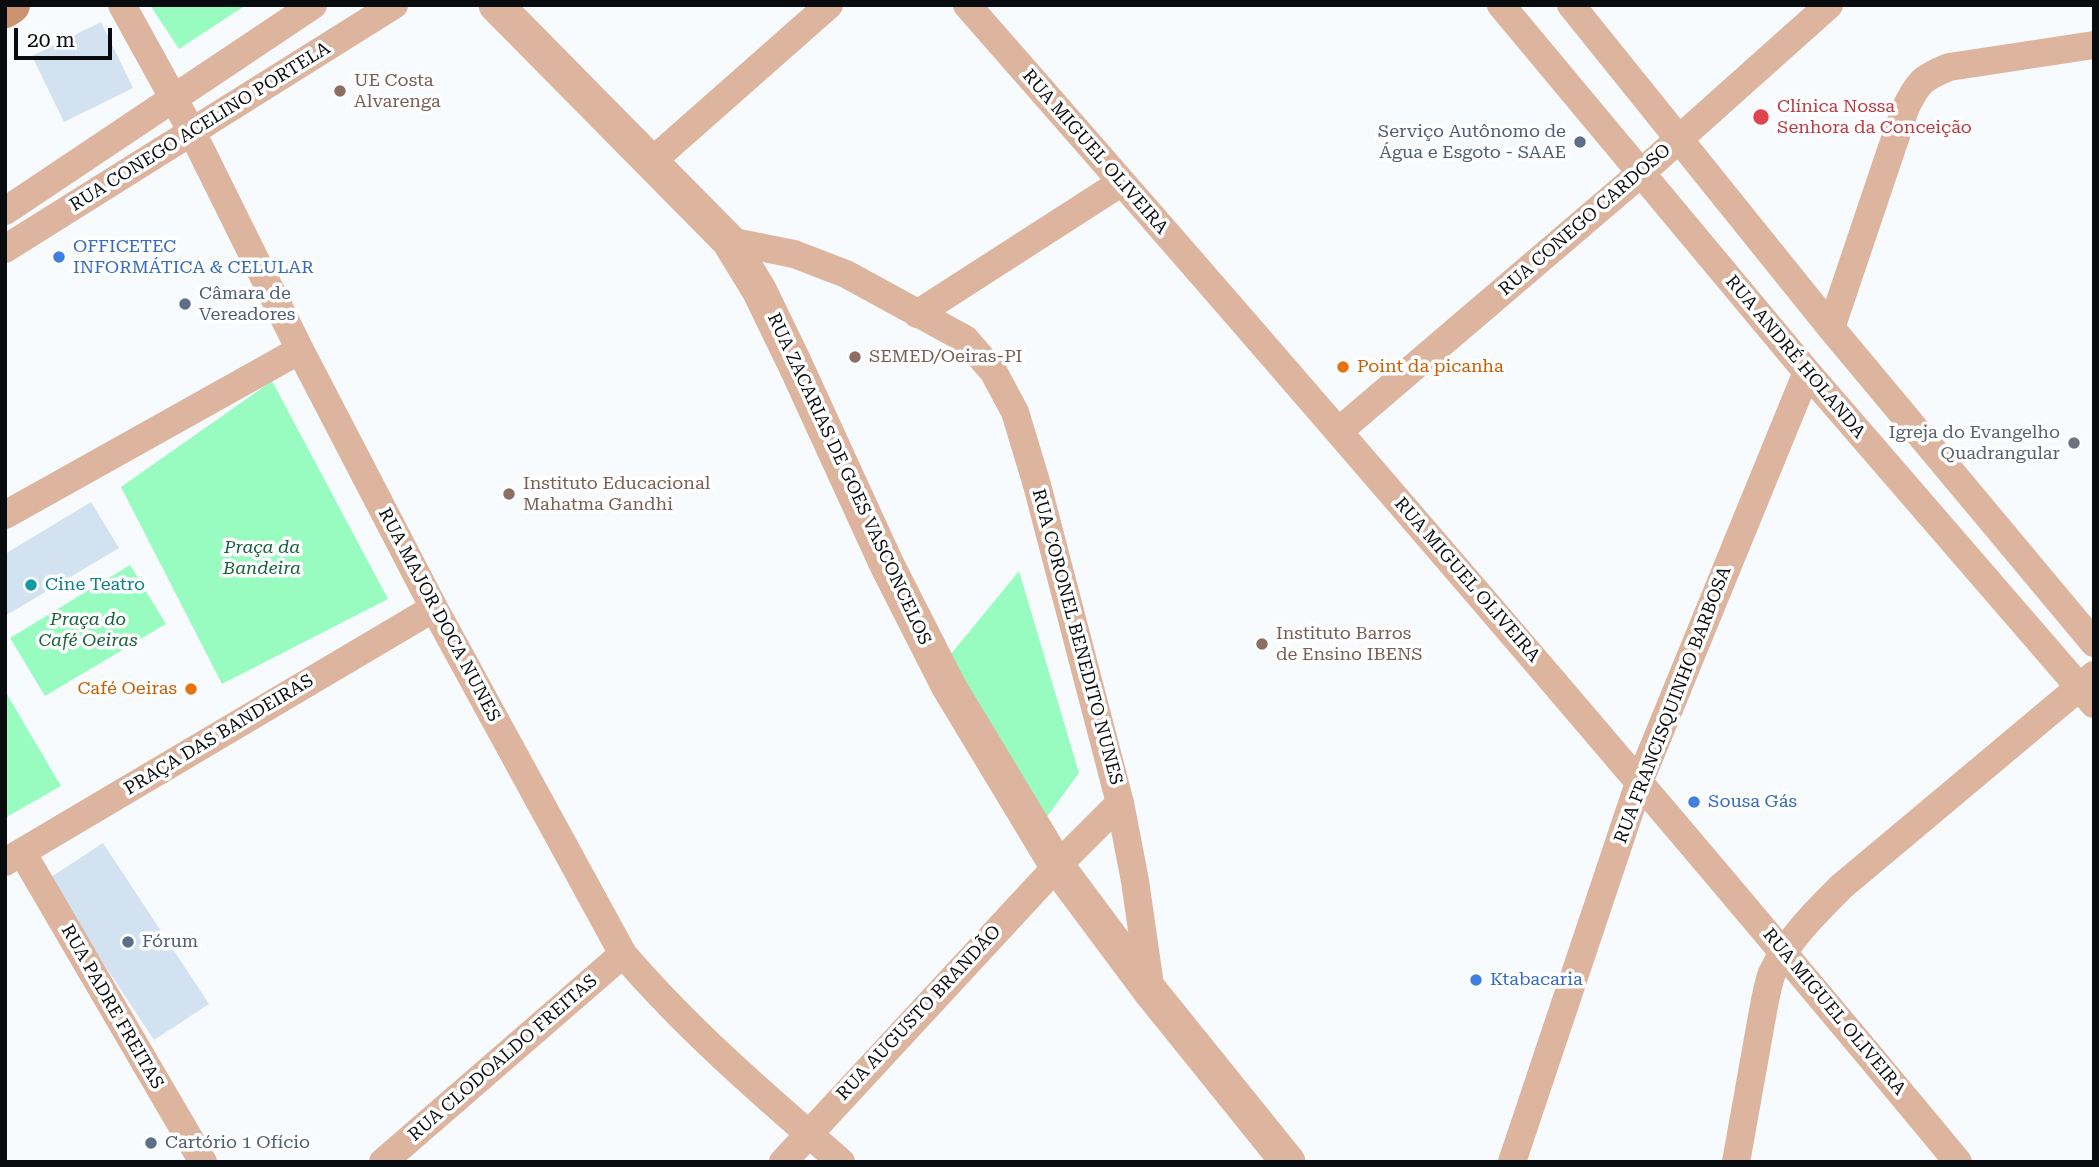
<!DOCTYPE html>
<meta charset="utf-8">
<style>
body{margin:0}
#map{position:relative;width:2099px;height:1167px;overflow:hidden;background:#f7fbfe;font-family:"Roboto Serif",serif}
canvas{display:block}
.frame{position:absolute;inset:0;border:7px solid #090c0f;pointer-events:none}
.scale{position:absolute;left:14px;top:28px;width:98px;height:32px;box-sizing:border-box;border:4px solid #090c0f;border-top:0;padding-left:9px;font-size:21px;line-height:24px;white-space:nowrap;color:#090c0f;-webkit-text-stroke:5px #fff;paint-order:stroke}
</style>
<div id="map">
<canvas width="2099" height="1167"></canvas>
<div class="frame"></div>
<div class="scale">20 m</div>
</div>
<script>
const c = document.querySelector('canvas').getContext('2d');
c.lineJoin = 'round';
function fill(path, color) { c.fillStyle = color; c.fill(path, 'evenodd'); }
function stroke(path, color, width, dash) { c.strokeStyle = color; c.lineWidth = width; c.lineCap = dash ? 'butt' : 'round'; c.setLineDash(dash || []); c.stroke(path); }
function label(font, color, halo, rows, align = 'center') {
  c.font = font + ' "Roboto Serif",serif'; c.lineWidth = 7; c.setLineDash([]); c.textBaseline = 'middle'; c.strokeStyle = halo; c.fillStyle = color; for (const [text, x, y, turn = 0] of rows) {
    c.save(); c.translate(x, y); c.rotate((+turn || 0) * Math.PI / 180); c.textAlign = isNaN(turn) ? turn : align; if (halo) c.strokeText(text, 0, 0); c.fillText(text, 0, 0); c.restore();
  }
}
fill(new Path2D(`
 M150 5H246L179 49Z
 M272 381 388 599 222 684 121 487Z
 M130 565 166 624 45 696 10 638Z
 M1019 571 1079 773 1035 833 946 660Z
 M5 691 61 786 5 818Z`), '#98fcc1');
fill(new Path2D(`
 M101 22 133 88 64 122 32 56Z
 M91 502 119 548 5 616V554Z
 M103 843 209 1004 154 1040 48 879Z`), '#d2e2f0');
stroke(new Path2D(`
 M122 5 192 132 300 350 434 608 623 954C689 1031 765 1096 841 1162
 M967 5C1302 387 1634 771 1958 1162
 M1501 5 1807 372 2094 704
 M1571 5 1831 328 2094 643
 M650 163 829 5
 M5 211 313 5
 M729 241 794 254 846 274 965 339 993 371 1015 412 1037 485 1120 803 1135 881 1151 992
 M5 249 394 5
 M917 314 1122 182
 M1831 328 1905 109C1918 82 1922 78 1949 67L2094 45
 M1339 431 1641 173 1829 5
 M5 515 300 350
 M22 852 203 1162
 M5 862 434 608
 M383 1162 623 954
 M783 1162 1057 866 1120 803
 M1512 1162 1640 780 1807 372
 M1736 1162 1765 1000C1767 991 1769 981 1772 973 1788 939 1817 911 1842 886L2094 675`), '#ddb49d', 28);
stroke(new Path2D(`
 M496 5 729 241 759 290 794 362 887 565 949 687 1057 866 1151 992 1288 1162`), '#ddb49d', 35);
stroke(new Path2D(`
 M5 9 11 5`), '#cc916e', 38);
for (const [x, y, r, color] of [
 [340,91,7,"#8d6e63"],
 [1761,117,9,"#e0444e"],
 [1580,142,7,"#5c6f8a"],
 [59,257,7,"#3f7fe0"],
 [185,304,7,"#5c6f8a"],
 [855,357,7,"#8d6e63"],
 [1343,367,7,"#e8710a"],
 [2074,443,7,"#6b7280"],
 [509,494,7,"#8d6e63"],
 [31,585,7,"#0f9aa8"],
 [1262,644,7,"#8d6e63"],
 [191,689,7,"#e8710a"],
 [1694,802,7,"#3f7fe0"],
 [128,942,7,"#5c6f8a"],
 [1476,980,7,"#3f7fe0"],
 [151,1143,7,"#5c6f8a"]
]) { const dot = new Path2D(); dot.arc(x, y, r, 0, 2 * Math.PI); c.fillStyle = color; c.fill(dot); stroke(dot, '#fff', 2.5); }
label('18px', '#785e54', '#fff', [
 ["UE Costa",354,81],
 ["Alvarenga",354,102],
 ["SEMED/Oeiras-PI",869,357],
 ["Instituto Educacional",523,484],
 ["Mahatma Gandhi",523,505],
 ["Instituto Barros",1276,634],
 ["de Ensino IBENS",1276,655]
], 'left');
label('18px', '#be3a42', '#fff', [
 ["Clínica Nossa",1777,107],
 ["Senhora da Conceição",1777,128]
], 'left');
label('18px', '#090c0f', '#fff', [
 ["RUA CONEGO ACELINO PORTELA",200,127,-32],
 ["RUA MIGUEL OLIVEIRA",1095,152,49],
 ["RUA CONEGO CARDOSO",1585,220,-41],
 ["RUA ANDRÉ HOLANDA",1795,357,50],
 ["RUA ZACARIAS DE GOES VASCONCELOS",849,479,65],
 ["RUA MIGUEL OLIVEIRA",1467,580,49],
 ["RUA MAJOR DOCA NUNES",439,615,62],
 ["RUA CORONEL BENEDITO NUNES",1077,637,75],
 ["RUA FRANCISQUINHO BARBOSA",1673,705,-69],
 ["PRAÇA DAS BANDEIRAS",219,735,-31],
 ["RUA PADRE FREITAS",112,1007,60],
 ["RUA MIGUEL OLIVEIRA",1834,1012,50],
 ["RUA AUGUSTO BRANDÃO",919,1013,-47],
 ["RUA CLODOALDO FREITAS",503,1058,-41]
]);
label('18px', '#4e5e75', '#fff', [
 ["Serviço Autônomo de",1566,132,"right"],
 ["Água e Esgoto - SAAE",1566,153,"right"],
 ["Câmara de",199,294],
 ["Vereadores",199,315],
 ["Fórum",142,942],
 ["Cartório 1 Ofício",165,1143]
], 'left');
label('18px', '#366cbe', '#fff', [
 ["OFFICETEC",73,247],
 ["INFORMÁTICA & CELULAR",73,268],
 ["Sousa Gás",1708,802],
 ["Ktabacaria",1490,980]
], 'left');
label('18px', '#c56008', '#fff', [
 ["Point da picanha",1357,367],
 ["Café Oeiras",177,689,"right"]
], 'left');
label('18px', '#5b616d', '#fff', [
 ["Igreja do Evangelho",2060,433],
 ["Quadrangular",2060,454]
], 'right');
label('italic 18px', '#16623d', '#fff', [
 ["Praça da",262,548],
 ["Bandeira",262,569],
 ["Praça do",88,620],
 ["Café Oeiras",88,641]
]);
label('18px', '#0d838f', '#fff', [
 ["Cine Teatro",45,585]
], 'left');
</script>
